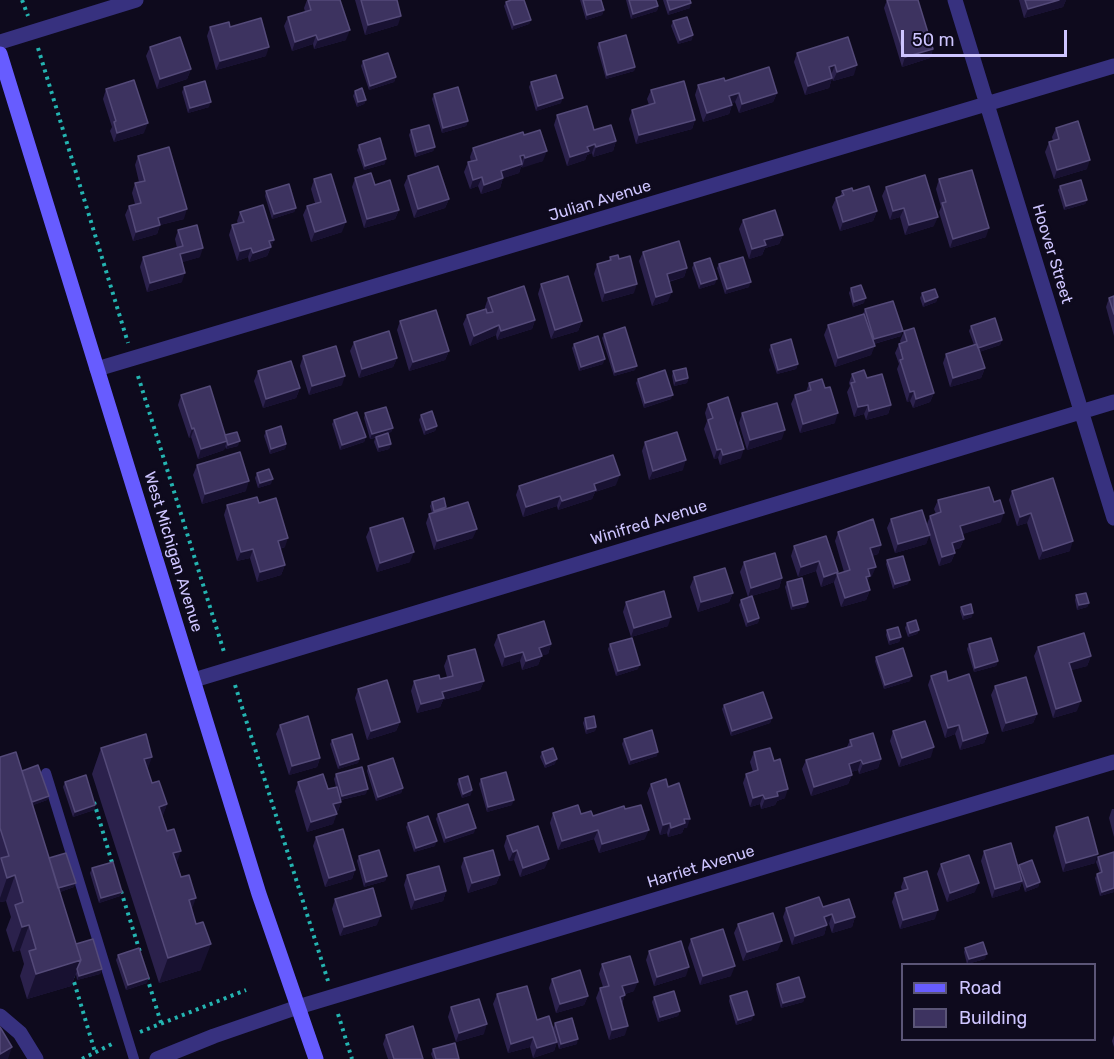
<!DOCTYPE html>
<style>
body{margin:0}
#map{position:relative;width:1114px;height:1059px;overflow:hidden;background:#0e0a1d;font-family:Rubik,sans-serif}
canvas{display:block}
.legend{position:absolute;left:901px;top:963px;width:195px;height:78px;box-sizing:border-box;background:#0e0a1d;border:2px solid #5b5577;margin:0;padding:8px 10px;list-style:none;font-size:18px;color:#cec5ff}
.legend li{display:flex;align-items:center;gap:12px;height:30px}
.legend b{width:30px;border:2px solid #5b5577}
.scale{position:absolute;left:901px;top:30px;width:166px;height:27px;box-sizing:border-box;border:3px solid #cec5ff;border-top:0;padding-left:8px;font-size:18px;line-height:21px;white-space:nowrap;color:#cec5ff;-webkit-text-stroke:4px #0e0a1d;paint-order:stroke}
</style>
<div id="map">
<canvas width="1114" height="1059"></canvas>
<ul class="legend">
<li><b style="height:8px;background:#675cff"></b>Road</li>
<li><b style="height:16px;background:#3d3360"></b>Building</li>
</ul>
<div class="scale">50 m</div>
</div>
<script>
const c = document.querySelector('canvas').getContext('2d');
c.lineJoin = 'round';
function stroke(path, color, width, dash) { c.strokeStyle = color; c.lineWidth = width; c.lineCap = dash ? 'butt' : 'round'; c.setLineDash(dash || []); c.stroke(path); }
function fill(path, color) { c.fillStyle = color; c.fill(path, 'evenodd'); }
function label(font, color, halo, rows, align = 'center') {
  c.font = font + ' Rubik,sans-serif'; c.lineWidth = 6; c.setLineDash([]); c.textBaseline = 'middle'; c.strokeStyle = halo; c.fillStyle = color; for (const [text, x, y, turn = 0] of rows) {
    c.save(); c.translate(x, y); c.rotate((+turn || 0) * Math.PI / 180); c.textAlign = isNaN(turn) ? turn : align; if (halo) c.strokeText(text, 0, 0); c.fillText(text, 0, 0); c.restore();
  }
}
stroke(new Path2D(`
 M22 0 28 16
 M38 48 128 343
 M138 376 224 652
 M235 685 328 981
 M94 802 113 866
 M121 891 140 952
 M72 975 95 1052
 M147 977 161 1023
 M338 1014 352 1059
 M140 1032 246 990
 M82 1059 114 1043`), '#24b4b1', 4, [3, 4.5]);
stroke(new Path2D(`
 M46 773 134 1059`), '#37317f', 10);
stroke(new Path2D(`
 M955 0 1114 518
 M0 42 136 0
 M97 369 1114 66
 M194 680 1114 402
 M0 1016 20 1033 36 1059
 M157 1059 214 1036 298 1007 1114 762`), '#37317f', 15);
stroke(new Path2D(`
 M0 54 259 894 316 1059`), '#675cff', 15);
fill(new Path2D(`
 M307 0H340L346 40 314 49 313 44 292 51 284 26 288 17 305 12 304 8Z
 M355 0H397L398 25 365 35Z
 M580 0H601L604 10 602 15 586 20Z
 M626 0H656L658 6 657 11 631 19Z
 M663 0H690V8L668 15Z
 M887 0H918L933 49 930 58 902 67 884 8Z
 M1019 0H1066L1063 7 1024 18Z
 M506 2 531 20 529 24 512 30 504 6Z
 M673 21 692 40 678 44 671 26Z
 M210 27 266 56 216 70 207 36Z
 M848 37 854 75 833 81 832 78 829 88 805 95 794 62 797 53Z
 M599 43 635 67 634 71 606 79 597 47Z
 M150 47 191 69 187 79 157 89 146 56Z
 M363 61 396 77 394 82 369 90 361 66Z
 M725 81 777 93 773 102 739 113 735 102 732 103V105L729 114 703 122 695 95 698 85Z
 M531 82 561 103 536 111 529 87Z
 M184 87 209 107 188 113 182 92Z
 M106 89 144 133 114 142 110 131 112 127 103 99Z
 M651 90 695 120 692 129 636 144 629 119 632 110 649 105 647 99Z
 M355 91 366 100 364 104 357 107 353 96Z
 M434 94 468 121 466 126 442 133 432 99Z
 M557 115 594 130 616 141 613 151 593 157 592 153 587 155 585 160 567 166 554 125Z
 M1056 128 1087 169 1054 179 1045 152 1049 142 1053 141 1052 137Z
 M411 130 435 147 433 151 415 157 409 135Z
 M524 135 543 161 521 167 519 173 503 178 500 188 481 194 478 186 470 189 464 172 468 162H471L470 157 473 148Z
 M359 145 385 164 364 170 357 150Z
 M138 156 184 219 160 225 157 234 133 241 125 215 129 206 135 204 132 193 135 183 139 182 135 165Z
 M408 176 449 199 445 208 414 218 404 185Z
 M355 178 399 210 395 219 364 228 352 187Z
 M314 179 342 232 311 242 303 215 307 206 315 203 311 189Z
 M939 179 986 237 950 248 939 212 941 207 936 189Z
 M1060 186 1087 200 1085 204 1064 210 1058 190Z
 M886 187 934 226 905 235 900 217 890 220 882 196Z
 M266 191 296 208 294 212 272 219 265 196Z
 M842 191H853L877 211 873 221 840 231 832 207 836 198 840 197Z
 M240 212 274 240 267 256 249 262 248 257 237 261 229 235 232 225 238 224 237 221Z
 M743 220 783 235 779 244 765 248 762 255 749 259 739 229Z
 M178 230 200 257 182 262V282L147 292 140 267 143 257 177 248 175 239Z
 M643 252 687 268 684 277 669 282 668 301 652 306 639 261Z
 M610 257 634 293 602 302 594 274 597 264 609 261Z
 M694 263 715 284 699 289 692 268Z
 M719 264 749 287 725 294 717 268Z
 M541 284 582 321 578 331 551 339 538 294Z
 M851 288 864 303 853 307 849 293Z
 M922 293 938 297 936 302 923 307 920 298Z
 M1114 296V336L1106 307 1109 298Z
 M488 298 535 320 532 329 497 340 496 335 470 346 463 324 467 315 485 309V307Z
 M865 309 901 336 874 344 871 355 835 367 824 335 828 325 863 314Z
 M400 321 449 351 445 360 409 371 397 330Z
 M971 326 1002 340 1000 345 979 352 985 368 981 378 950 387 943 363 946 354 974 345 969 331Z
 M904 331 934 393 930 402 913 408 910 401 907 402 897 369 899 364 895 353 899 344 901 343 900 341Z
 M604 334 635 370 614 376 602 338Z
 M354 342 397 358 393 367 359 378 350 351Z
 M574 344 603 364 579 371 572 348Z
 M771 345 798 364 796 369 777 374 769 350Z
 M303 356 342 385 309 395 300 366Z
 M258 371 300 388 296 398 263 408 254 381Z
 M673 371 688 378 687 383 674 386 672 376Z
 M852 374 867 378 891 405 888 414 866 420 864 414 854 417 847 392 850 386 849 383Z
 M638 379 671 399 644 408 636 383Z
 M809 383 835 423 800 433 791 404 795 395 806 392Z
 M181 395 225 435 238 446 226 449 225 446 224 450 198 459 191 437 189 438 178 405Z
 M708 404 741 458 720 465 718 458 714 459 704 429 707 421 705 413Z
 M365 413 393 428 391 432 388 433 391 444 389 449 378 452 374 442 375 438 370 439 364 418Z
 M742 413 782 439 747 450 739 423Z
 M421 415 437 426 435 431 424 435 419 420Z
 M334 420 366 437 364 442 340 450 332 424Z
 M266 431 286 444 285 449 270 454 264 436Z
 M645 442 683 470 649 480 642 451Z
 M197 465 246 491 202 504 193 475Z
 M257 473 271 484 258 488 255 478Z
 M616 485 595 492 592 499 558 510 557 506 523 517 516 495 519 486Z
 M1012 491 1070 551 1039 560 1027 523 1017 526 1009 500Z
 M938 500 1001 522 962 534 964 539 960 548 954 550 955 553 951 562 939 566 929 535 926 544 895 553 887 528 891 519 927 524 930 516 936 514 934 509Z
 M432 502 446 509 473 538 434 550 426 523 429 514 432 513 430 506Z
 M259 503 285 547 280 549 285 565 281 575 257 582 250 558 237 561 224 515 227 505Z
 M370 528 410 562 377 572 366 537Z
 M838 532 881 545 878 554 872 556V576L869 577 867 583 870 590 866 600 841 607 834 583V582L821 587 816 571 798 577 791 556 794 546 837 574 844 572 835 541Z
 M887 560 908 584 893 589 886 564Z
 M744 562 782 578 779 588 748 597 740 572Z
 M694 577 733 593 729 602 698 612 690 587Z
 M787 582 806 607 791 610 785 587Z
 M1076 595 1089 603 1087 607 1077 610 1075 600Z
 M741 600 759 618 758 623 746 627 739 605Z
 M626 602 668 626 631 637 623 612Z
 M961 607 972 617 963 620 960 611Z
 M907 623 919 630 917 634 908 637 905 628Z
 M887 630 901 637 899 642 889 645 886 635Z
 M498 635 551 644 548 654 542 655 538 665 522 670 520 661 502 667 494 645Z
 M610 644 638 669 616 676 608 649Z
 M969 644 998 661 996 666 974 672 967 649Z
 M1038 647 1091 656 1087 666 1071 670 1077 711 1053 718 1034 656Z
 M448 656 484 681 480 690 443 700 440 707 417 713 411 691 414 681 440 679 447 677 444 666Z
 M876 657 910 681 884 689 875 661Z
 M931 676 948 681 988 733 984 743 960 750 955 734 945 738 928 685Z
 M995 686 1037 714 1033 723 1002 732 991 695Z
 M358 689 400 722 396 731 367 740 355 698Z
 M724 705 772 718 770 723 731 736 722 709Z
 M585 718 596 727 595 731 586 734 583 723Z
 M280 725 320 758 317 767 289 775 276 734Z
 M893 731 931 757 899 767 890 741Z
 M624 739 657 756 629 765 622 744Z
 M332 740 359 759 358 763 338 769 330 744Z
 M850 740 881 759 878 768 859 774 858 770 851 772 852 775 848 784 811 796 802 769 806 760 847 747Z
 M101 748 148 770 152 783 167 804 162 817 192 910 201 970 159 983 92 774Z
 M542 752 555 764 545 768 540 757Z
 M754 752 785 798 777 801 775 805 761 809 760 804 750 807 743 783 746 774 753 772 750 762Z
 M0 757 22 771 49 796 47 800 33 805 49 858 74 887 60 892 76 944 102 969 100 974 77 980 76 974 71 986 27 999 20 976 24 964 20 950 13 952 6 930 11 917 6 901 0 902Z
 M368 766 403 788 401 793 376 801 367 771Z
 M336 774 366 794 341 800V802L338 811 336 812 333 824 307 832 295 791 298 782 328 789 336 787 334 779Z
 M459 779 471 795 462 798 457 784Z
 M481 779 512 805 487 812 479 784Z
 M65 782 95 805 94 810 73 817 63 787Z
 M651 784 668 787 687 828H684L682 833 668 837 667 833 660 835 647 793Z
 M625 809 645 839 599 853 594 839 558 850 550 823 553 813 581 814 593 816Z
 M1112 809H1114V837L1109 818Z
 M438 814 474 833 444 843 436 819Z
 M408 823 435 846 414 852 406 827Z
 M1056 827 1095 863 1063 872 1053 836Z
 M507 836 545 868 520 877 514 860 509 861 504 846Z
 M316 837 355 870 352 879 325 887 313 846Z
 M984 851 1018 867 1019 865 1040 882 1038 887 1025 892 1022 882 1019 890 992 898 981 861Z
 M359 856 387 876 385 881 364 887 357 861Z
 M1098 857 1114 892 1100 896 1095 878 1097 874 1100 873 1096 862Z
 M464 858 500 875 496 884 468 893 461 867Z
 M941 864 975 892 947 902 937 874Z
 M92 868 120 896 99 903 90 873Z
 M407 875 446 891 443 901 411 910 404 885Z
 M904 878 935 919 900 929 892 902 895 893 902 891 901 887Z
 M335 899 377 925 340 936 332 909Z
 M786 908 855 917 852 927 832 933 829 924H827L824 935 792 945 783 917Z
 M738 924 778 950 743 961 734 933Z
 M691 939 731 976 700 985 688 948Z
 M965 948 985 959 967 964 964 952Z
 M649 951 686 976 654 986 646 960Z
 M118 955 147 983 126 990 116 960Z
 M602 964 634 991 625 994 622 1004 625 1035 609 1040 596 998 600 988 603 987 599 974Z
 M552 979 588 996 584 1005 556 1013 549 988Z
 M777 984 805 997 803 1002 781 1008 776 989Z
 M497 994 537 1020 557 1042 554 1051 533 1058 530 1047 508 1053 493 1004Z
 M730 996 752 1020 736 1025 729 1001Z
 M654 997 680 1011 678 1016 658 1022 652 1002Z
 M451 1007 484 1034 456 1042 448 1017Z
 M555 1023 577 1044 559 1049 553 1028Z
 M386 1035 423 1059H388L383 1044Z
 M1114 1035V1047L1112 1041Z
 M433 1049 459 1059H433L431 1054Z`), '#2b214c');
fill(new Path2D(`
 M1059 0H1066L1063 7 1024 18 1028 9Z
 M691 3 690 8 668 15 670 10Z
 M658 6 657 11 631 19 633 14Z
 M604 10 602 15 586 20 587 15Z
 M401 16 398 25 365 35 368 25Z
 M531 20 529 24 512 30 514 25Z
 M350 30 346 40 314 49 318 40Z
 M316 35 313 44 292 51 295 42Z
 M693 35 692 40 678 44 680 40Z
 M269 47 266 56 216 70 220 61Z
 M933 49 930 58 902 67 905 57Z
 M835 65 831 75 829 67Z
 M857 65 854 75 833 81 837 72Z
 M635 67 634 71 606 79 607 75Z
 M191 69 187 79 157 89 160 79Z
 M396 77 394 82 369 90 370 86Z
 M832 78 829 88 805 95 808 86Z
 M739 93 735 102 726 105 729 96Z
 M777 93 773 102 739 113 742 104Z
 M563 98 561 103 536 111 538 106Z
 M366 100 364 104 357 107 358 102Z
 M211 102 209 107 188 113 190 108Z
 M732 105 729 114 703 122 707 113Z
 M695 120 692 129 636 144 639 135Z
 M468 121 466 126 442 133 443 128Z
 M148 123 144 133 114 142 117 133Z
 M616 141 613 151 593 157 596 147Z
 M595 144 592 153 587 155 585 160 567 166 570 157 587 147Z
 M435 147 433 151 415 157 417 152Z
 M547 151 543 161 522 168 525 158Z
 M524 155 521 164H522L519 173 498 180 501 171 520 156Z
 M386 159 385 164 364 170 365 166Z
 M1090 160 1087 169 1054 179 1057 170Z
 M482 177 478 186 470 189 473 180Z
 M503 178 500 188 481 194 484 185Z
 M449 199 445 208 414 218 418 209Z
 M1087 200 1085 204 1064 210 1066 206Z
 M296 208 294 212 272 219 274 214Z
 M904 208 900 217 890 220 893 211Z
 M187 209 184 219 160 225 157 234 133 241 136 232 158 218Z
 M399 210 395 219 364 228 367 219Z
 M877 211 873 221 840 231 843 222Z
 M938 217 934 226 905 235 909 225Z
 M346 222 342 232 311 242 315 232Z
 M989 228 986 237 950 248 953 239Z
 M783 235 779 244 765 248 762 255 749 259 752 249 764 240Z
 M274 240 267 256 249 262 253 253 269 241Z
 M203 248 200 257 177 264 180 254Z
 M251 248 248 257 237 261 240 251Z
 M687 268 684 277 663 283 667 274Z
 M185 273 182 282 147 292 150 283Z
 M717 279 715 284 699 289 701 284Z
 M751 282 749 287 725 294 727 289Z
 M637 284 634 293 602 302 605 293Z
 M672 292 668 301 652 306 656 297Z
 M938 297 936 302 923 307 925 302Z
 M866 298 864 303 853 307 854 302Z
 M535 320 532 329 497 340 501 331Z
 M582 321 578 331 551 339 555 330Z
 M499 325 496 335 470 346 474 336Z
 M903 331 901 336 873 344 874 339Z
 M1002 340 1000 345 976 353 978 348Z
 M875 346 871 355 835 367 838 358Z
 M449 351 445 360 409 371 413 362Z
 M397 358 393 367 359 378 362 369Z
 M605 359 603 364 579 371 581 367Z
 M798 364 796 369 777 374 778 370Z
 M637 366 635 370 614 376 615 372Z
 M985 368 981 378 950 387 953 378Z
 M345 376 342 385 309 395 312 386Z
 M688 378 687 383 674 386 676 381Z
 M300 388 296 398 263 408 266 399Z
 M914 391 910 401 907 402 910 392Z
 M934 393 930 402 913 408 916 399Z
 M673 395 671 399 644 408 645 403Z
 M868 405 864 414 854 417 858 407Z
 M891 405 888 414 866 420 869 411Z
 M838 413 835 423 800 433 803 424Z
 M437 426 435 431 424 435 426 430Z
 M194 428 191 437 189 438 192 429Z
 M393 428 391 432 370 439 372 434Z
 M785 430 782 439 747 450 750 440Z
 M366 437 364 442 340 450 342 445Z
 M227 441 224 450 198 459 201 449Z
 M240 441 238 446 226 449 228 445Z
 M286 444 285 449 270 454 271 449Z
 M391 444 389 449 378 452 379 447Z
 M721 449 718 458 714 459 717 450Z
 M744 449 741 458 720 465 723 455Z
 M686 460 683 470 649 480 653 471Z
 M620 475 616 485 595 492 592 499 558 510 562 501 594 484Z
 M273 479 271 484 258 488 260 483Z
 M249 481 246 491 202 504 205 494Z
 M560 496 557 506 523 517 526 507Z
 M1004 513 1001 522 957 536 960 526Z
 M1031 513 1027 523 1017 526 1020 517Z
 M477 529 473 538 434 550 437 541Z
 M930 535 926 544 895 553 898 544Z
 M288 538 285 547 274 550 278 541Z
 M964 539 960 548 948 552 952 543Z
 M1073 541 1070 551 1039 560 1043 551Z
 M881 545 878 554 867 557 870 548Z
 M253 549 250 558 237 561 241 552Z
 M414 552 410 562 377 572 380 563Z
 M955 553 951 562 939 566 942 557Z
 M819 561 816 571 798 577 801 567Z
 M285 565 281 575 257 582 260 572Z
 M876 567 872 576 869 577 866 586 862 587 868 569Z
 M838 572 834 582 821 587 824 577Z
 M782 578 779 588 748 597 751 588Z
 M910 580 908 584 893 589 895 584Z
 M870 590 866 600 841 607 845 598Z
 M733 593 729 602 698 612 701 602Z
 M808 602 806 607 791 610 793 606Z
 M1089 603 1087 607 1077 610 1079 605Z
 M973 613 972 617 963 620 964 615Z
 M671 617 668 626 631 637 634 628Z
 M759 618 758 623 746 627 748 622Z
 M919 630 917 634 908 637 910 633Z
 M901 637 899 642 889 645 890 640Z
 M551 644 548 654 535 657 539 648Z
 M523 652 520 661 502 667 505 657Z
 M542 656 538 665 522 670 526 661Z
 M1091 656 1087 666 1066 672 1069 663Z
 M998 661 996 666 974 672 975 668Z
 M640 665 638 669 616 676 618 671Z
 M912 676 910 681 884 689 885 685Z
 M484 681 480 690 443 700 440 707 417 713 421 704 442 692Z
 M1081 701 1077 711 1053 718 1056 709Z
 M1037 714 1033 723 1002 732 1006 723Z
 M772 718 770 723 731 736 732 731Z
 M400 722 396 731 367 740 371 731Z
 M959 725 955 734 945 738 948 728Z
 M596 727 595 731 586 734 587 729Z
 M988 733 984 743 960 750 963 741Z
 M934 747 931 757 899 767 902 758Z
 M658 752 657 756 629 765 631 760Z
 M152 757 143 782 144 759Z
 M320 758 317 767 289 775 292 766Z
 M359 759 358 763 338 769 340 765Z
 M557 759 555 764 545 768 546 764Z
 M881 759 878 768 859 774 863 764Z
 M861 760 858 770 845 774 849 764Z
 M852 775 848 784 811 796 814 787Z
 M403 788 401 793 376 801 378 797Z
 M368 789 366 794 340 800 342 796Z
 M788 789 785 798 777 801 775 805 761 809 765 799 777 792Z
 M472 790 471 795 462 798 463 794Z
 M763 795 760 804 750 807 753 798Z
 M49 796 47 800 26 808 27 803Z
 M514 800 512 805 487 812 488 807Z
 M341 802 338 811 330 813 333 804Z
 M167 804 158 830 159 807Z
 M95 805 94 810 73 817 75 812Z
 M337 814 333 824 307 832 311 822Z
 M684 819H690L687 828H684L682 833 668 837 671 828Z
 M670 823 667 833 660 835 663 825Z
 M476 828 474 833 444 843 446 838Z
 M598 830 594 839 558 850 562 841Z
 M649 830 645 839 599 853 602 844Z
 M437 841 435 846 414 852 416 848Z
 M517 850 514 860 509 861 513 852Z
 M181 851 172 876 173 853Z
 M1098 854 1095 863 1063 872 1066 863Z
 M549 859 545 868 520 877 523 868Z
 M355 870 352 879 325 887 329 878Z
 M15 875 6 901 0 902V898L7 878Z
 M500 875 496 884 468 893 472 883Z
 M387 876 385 881 364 887 366 882Z
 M1022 881 1019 890 992 898 995 889Z
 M1040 882 1038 887 1025 892 1027 887Z
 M76 883 74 887 52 895 54 890Z
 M979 883 975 892 947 902 950 893Z
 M1114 888V892L1100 896 1102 892Z
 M446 891 443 901 411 910 415 900Z
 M122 892 120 896 99 903 101 898Z
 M196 898 187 923 189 900Z
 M938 910 935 919 900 929 903 920Z
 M832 914 829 924 821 926 824 917Z
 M381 916 377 925 340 936 344 927Z
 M855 917 852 927 832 933 835 923Z
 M29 925 20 950 13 952 22 927Z
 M827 925 824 935 792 945 795 936Z
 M782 941 778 950 743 961 747 952Z
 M211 944 201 970 159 983 168 958Z
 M987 954 985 959 967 964 969 959Z
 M81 960 71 986 27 999 36 974Z
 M735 966 731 976 700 985 703 976Z
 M689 967 686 976 654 986 657 977Z
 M102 969 100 974 77 980 79 976Z
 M149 978 147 983 126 990 128 985Z
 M638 982 634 991 619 996 622 986Z
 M625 995 621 1004 620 997Z
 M588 996 584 1005 556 1013 560 1004Z
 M805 997 803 1002 781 1008 783 1003Z
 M680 1011 678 1016 658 1022 660 1017Z
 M754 1015 752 1020 736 1025 738 1020Z
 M487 1024 484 1034 456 1042 459 1033Z
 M628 1026 625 1035 609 1040 612 1030Z
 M533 1037 530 1047 508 1053 511 1044Z
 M578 1039 577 1044 559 1049 561 1044Z
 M557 1042 554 1051 533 1058 537 1048Z
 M12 1047 8 1059H0V1054Z`), '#181131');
const building = new Path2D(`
 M308 0H340L350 30 318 40 316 35 295 42 288 17 311 10Z
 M361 0H397L401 16 368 25Z
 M511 0H524L531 20 514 25 506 2Z
 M583 0H601L604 10 587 15Z
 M629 0H656L658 6 633 14Z
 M667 0H690L691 3 670 10Z
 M887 0H918L933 49 905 57Z
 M1025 0H1059L1028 9Z
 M687 17 693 35 680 40 673 21Z
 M261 18 269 47 220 61 210 27 229 22 230 27Z
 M626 35 635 67 607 75 599 43Z
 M180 37 191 69 160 79 150 47Z
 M848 37 857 65 837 72 835 65 829 67 832 78 808 86 797 53Z
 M388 53 396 77 370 86 363 61Z
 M769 67 777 93 742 104 739 93 729 96 732 105 707 113 698 85 724 78 725 81Z
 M556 75 563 98 538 106 531 82Z
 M134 80 148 123 117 133 114 122 116 121 106 89Z
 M205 81 211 102 190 108 184 87Z
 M684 81 695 120 639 135 632 110 655 103 651 90Z
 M458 87 468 121 443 128 434 94Z
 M362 88 366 100 358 102 355 91Z
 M587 106 594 130 611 125 616 141 596 147 595 144 587 147 589 151 570 157 557 115Z
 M1078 121 1090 160 1057 170 1049 142 1059 139 1056 128Z
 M429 125 435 147 417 152 411 130Z
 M540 130 547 151 525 158 524 155 520 156 522 164 501 171 503 178 484 185 482 177 473 180 468 162 477 160 473 148 523 132 524 135Z
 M380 138 386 159 365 166 359 145Z
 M169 147 187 209 158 218 160 225 136 232 129 206 141 203 135 183 145 181 138 156Z
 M438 166 449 199 418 209 408 176Z
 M972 170 989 228 953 239 942 203 946 202 939 179Z
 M371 173 375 185 390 180 399 210 367 219 355 178Z
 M331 174 346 222 315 232 307 206 321 202 314 179Z
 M925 175 938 217 909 225 904 208 893 211 886 187Z
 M1081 180 1087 200 1066 206 1060 186Z
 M289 184 296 208 274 214 266 191Z
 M869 186 877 211 843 222 836 198 844 195 842 191 852 188 853 191Z
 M263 205 274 240 269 241 271 247 253 253 251 248 240 251 232 225 244 222 240 212Z
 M775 210 783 235 764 240 766 245 752 249 743 220Z
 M197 225 203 248 180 254 185 273 150 283 143 257 183 246 178 230Z
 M679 241 687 268 667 274 672 292 656 297 643 252Z
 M618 255 619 259 630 256 637 284 605 293 597 264 611 260 610 257Z
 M743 257 751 282 727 289 719 264Z
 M710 258 717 279 701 284 694 263Z
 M568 276 582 321 555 330 541 284Z
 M861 285 866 298 854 302 851 288Z
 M524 286 535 320 501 331 499 325 474 336 467 315 486 309 487 313 493 312 488 298Z
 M935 289 938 297 925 302 922 293Z
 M1114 296V314L1109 298Z
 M893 301 903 331 874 339 865 309Z
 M436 310 449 351 413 362 400 321Z
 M864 314 875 346 838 358 828 325Z
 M995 318 1002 340 978 348 971 326Z
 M625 327 637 366 615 372 604 334Z
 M914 328 934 393 916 399 914 391 910 392 900 360 903 359 899 344 907 341 904 331Z
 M389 331 397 358 362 369 354 342Z
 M598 336 605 359 581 367 574 344Z
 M791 339 798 364 778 370 771 345Z
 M977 344 985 368 953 378 946 354Z
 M336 346 345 376 312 386 303 356Z
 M291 361 300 388 266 399 258 371Z
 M686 368 688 378 676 381 673 371Z
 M665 370 673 395 645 403 638 379Z
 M864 370 867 378 882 374 891 405 869 411 868 405 858 407 851 383 855 382 852 374Z
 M822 379 825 388 830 387 838 413 803 424 795 395 811 390 809 383Z
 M210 386 227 441 201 449 194 428 192 429 181 395Z
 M728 397 744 449 723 455 721 449 717 450 708 420 713 418 708 404Z
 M777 403 785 430 750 440 742 413Z
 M386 407 393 428 372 434 365 413Z
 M432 411 437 426 426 430 421 415Z
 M357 412 366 437 342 445 334 420Z
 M281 426 286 444 271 449 266 431Z
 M237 432 240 441 228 445 225 435Z
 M677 432 686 460 653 471 645 442Z
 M388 433 391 444 379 447 376 437Z
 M240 452 249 481 205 494 197 465Z
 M613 455 620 475 594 484 596 490 562 501 560 496 526 507 519 486Z
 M269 469 273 479 260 483 257 473Z
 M1053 478 1073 541 1043 551 1031 513 1020 517 1012 491Z
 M989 487 994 502 1000 500 1004 513 960 526 964 539 952 543 955 553 942 557 930 516 941 512 938 500Z
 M257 497 259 503 276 498 288 538 278 541 285 565 260 572 253 549 241 552 227 505Z
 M444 498 446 507 434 511 432 502Z
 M468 502 477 529 437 541 429 514Z
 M922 510 930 535 898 544 891 519Z
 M403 518 414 552 380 563 370 528Z
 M873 519 881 545 870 548 876 567 868 569 870 576 866 577 870 590 845 598 837 574 850 570 838 532Z
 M826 536 838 572 824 577 819 561 801 567 794 546Z
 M775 553 782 578 751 588 744 562Z
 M903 556 910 580 895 584 887 560Z
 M725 568 733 593 701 602 694 577Z
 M802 578 808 602 793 606 787 582Z
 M664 591 671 617 634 628 626 602Z
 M1086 593 1089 603 1079 605 1076 595Z
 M752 596 759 618 748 622 741 600Z
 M971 604 973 613 964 615 961 607Z
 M916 620 919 630 910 633 907 623Z
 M544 621 551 644 539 648 542 656 526 661 523 652 505 657 498 635Z
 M898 627 901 637 890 640 887 630Z
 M1084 633 1091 656 1069 663 1081 701 1056 709 1038 647Z
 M632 638 640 665 618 671 610 644Z
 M991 638 998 661 975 668 969 644Z
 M903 648 912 676 885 685 876 657Z
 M475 649 484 681 442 692 444 698 421 704 414 681 439 675 440 679 453 676 448 656Z
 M946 671 948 681 969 674 988 733 963 741 959 725 948 728 931 676Z
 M1026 677 1037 714 1006 723 995 686Z
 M387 680 400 722 371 731 358 689Z
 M763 692 772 718 732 731 724 705Z
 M308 716 320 758 292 766 280 725Z
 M594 716 596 727 587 729 585 718Z
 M925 721 934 747 902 758 893 731Z
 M652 730 658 752 631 760 624 739Z
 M873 733 881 759 863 764 861 760 849 764 852 775 814 787 806 760 852 746 850 740Z
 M146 734 152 757 144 759 152 783 159 781 167 804 159 807 167 831 174 829 181 851 173 853 181 877 189 875 196 898 189 900 196 924 203 922 211 944 168 958 101 748Z
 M352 734 359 759 340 765 332 740Z
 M553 748 557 759 546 764 542 752Z
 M770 748 774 761 780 759 788 789 777 792 778 796 765 799 763 795 753 798 746 774 758 770 754 752Z
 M16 752 81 960 36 974 29 951 36 949 29 925 22 927 15 905 23 902 15 875 7 878 1 858 9 856 0 828V757Z
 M393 758 403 788 378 797 368 766Z
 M38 765 49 796 32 802 22 771Z
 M362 767 368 789 342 796 336 774Z
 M506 772 514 800 488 807 481 779Z
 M323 774 328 789 337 787 341 802 333 804 337 814 311 822 298 782Z
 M86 775 95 805 75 812 65 782Z
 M468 776 472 790 463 794 459 779Z
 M666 779 668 787 679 783 690 819H684L685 823 671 828 670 823 663 825 651 784Z
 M468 804 476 828 446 838 438 814Z
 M578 805 581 814 591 811 593 816 624 806 625 809 641 805 649 830 602 844 598 830 562 841 553 813Z
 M428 816 437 841 416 848 408 823Z
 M1088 817 1098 854 1066 863 1056 827Z
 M538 826 549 859 523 868 517 850 513 852 507 836Z
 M343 829 355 870 329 878 316 837Z
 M1011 843 1022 881 995 889 984 851Z
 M379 850 387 876 366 882 359 856Z
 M493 850 500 875 472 883 464 858Z
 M1114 852V888L1102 892 1097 874 1102 872 1098 857Z
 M66 853 76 883 58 888 49 858Z
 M969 855 979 883 950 893 941 864Z
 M1032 860 1040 882 1027 887 1019 865Z
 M113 862 122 892 101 898 92 868Z
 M439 866 446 891 415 900 407 875Z
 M927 871 938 910 903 920 895 893 908 889 904 878Z
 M373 888 381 916 344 927 335 899Z
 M819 897 823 907 849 899 855 917 835 923 832 914 824 917 827 925 795 936 786 908Z
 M773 913 782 941 747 952 738 924Z
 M723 929 735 966 703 976 691 939Z
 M93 939 102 969 79 976 77 969 81 960 76 944Z
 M681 941 689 967 657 977 649 951Z
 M983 942 987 954 969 959 965 948Z
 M139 948 149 978 128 985 118 955Z
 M630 956 638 982 622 986 625 995 620 997 628 1026 612 1030 600 988 609 986 602 964Z
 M580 970 588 996 560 1004 552 979Z
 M799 977 805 997 783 1003 777 984Z
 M527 986 537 1020 549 1016 557 1042 537 1048 533 1037 511 1044 497 994Z
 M674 991 680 1011 660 1017 654 997Z
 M747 991 754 1015 738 1020 730 996Z
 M479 999 487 1024 459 1033 451 1007Z
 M572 1018 578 1039 561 1044 555 1023Z
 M413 1026 423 1059H394L386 1035Z
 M0 1027 12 1047 0 1054Z
 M455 1043 459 1059H436L433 1049Z`);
fill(building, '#3d3360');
stroke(building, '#544a79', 1.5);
label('16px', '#cec5ff', '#0e0a1d', [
 ["Julian Avenue",600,201,-17],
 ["Hoover Street",1052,254,73],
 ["Winifred Avenue",649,523,-17],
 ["West Michigan Avenue",173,552,73],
 ["Harriet Avenue",701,867,-17]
]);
</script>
